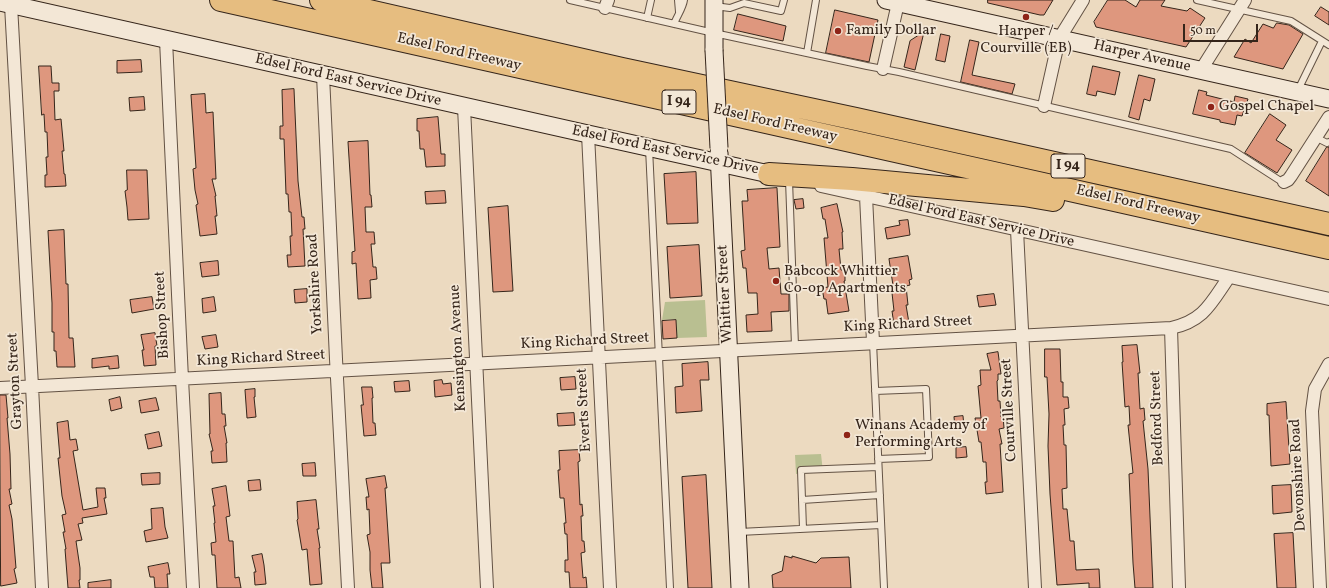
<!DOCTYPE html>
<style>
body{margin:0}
#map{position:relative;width:1329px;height:588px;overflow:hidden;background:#ecdac0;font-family:Vollkorn,serif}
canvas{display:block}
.scale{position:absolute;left:1183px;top:24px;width:75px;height:18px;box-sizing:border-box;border:2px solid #35251a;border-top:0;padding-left:5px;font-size:12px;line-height:14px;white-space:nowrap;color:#35251a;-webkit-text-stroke:3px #f3e7d6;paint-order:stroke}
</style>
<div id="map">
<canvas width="1329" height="588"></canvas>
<div class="scale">50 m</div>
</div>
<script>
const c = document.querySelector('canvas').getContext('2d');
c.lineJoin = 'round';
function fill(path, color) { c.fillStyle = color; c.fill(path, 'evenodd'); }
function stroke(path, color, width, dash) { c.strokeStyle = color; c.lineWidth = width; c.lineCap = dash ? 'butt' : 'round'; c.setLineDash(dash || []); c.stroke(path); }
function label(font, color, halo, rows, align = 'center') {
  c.font = font + ' Vollkorn,serif'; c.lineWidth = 3.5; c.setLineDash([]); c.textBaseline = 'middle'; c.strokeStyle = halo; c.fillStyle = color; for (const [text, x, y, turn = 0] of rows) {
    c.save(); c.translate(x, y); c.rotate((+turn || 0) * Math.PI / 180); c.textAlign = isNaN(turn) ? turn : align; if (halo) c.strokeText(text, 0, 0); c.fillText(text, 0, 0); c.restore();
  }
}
fill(new Path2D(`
 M705 300 707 337 677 338 676 319 662 320 665 302Z
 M821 454 823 472 796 474 795 455Z`), '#b9bf91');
const building = new Path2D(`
 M988 0H1053L1044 15H1040L988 3Z
 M1108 0H1125L1136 7 1140 0H1165L1161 6 1187 11 1190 8 1205 18 1186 47 1096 27 1094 22Z
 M1321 7 1329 12V25L1315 16Z
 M835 10 878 20 869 62 826 53Z
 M738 14 786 26 783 41 734 30Z
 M1277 23 1289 25 1303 34 1283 69 1234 57 1245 39 1251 43 1263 24 1273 28Z
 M924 32 915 70 904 67 910 41Z
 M941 34 950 36 945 62 936 60Z
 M970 40 979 42 972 75 1015 84 1012 94 961 82Z
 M141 60 142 72 117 73V61Z
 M39 66H51L52 83H59V91H54L55 120 61 119 64 151H62L64 174H65L66 186 45 187V175H47L46 157H48L47 132H45L44 114 42 115Z
 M1093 66 1120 72 1115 95 1097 91 1096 96 1087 94Z
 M1139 75 1155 79 1150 101 1144 99 1139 120 1129 117Z
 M294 89 298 181 302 217H304L305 229H303L305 266 288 267 287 255H291L290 236H292L291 212H289L288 194H286L284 139H280V126H283L282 90Z
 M1199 90 1207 92 1206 95 1234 102 1235 96 1248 99 1242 116 1237 115 1235 125 1220 122V120L1193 114Z
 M205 94 206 113 213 112 216 179H212L216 196H215L217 216H215L217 234 200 236 196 205 198 204 195 190 193 169 196 168 191 95Z
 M144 97 145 110 130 111 129 98Z
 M1270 114 1286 125 1276 140 1292 150 1277 173 1245 153Z
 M438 117 441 154H445V166L426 167 424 149H420L419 131H417V119Z
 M368 141 370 195H371L372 207H365L366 232H374L375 244H371L373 267H376L377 279 370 280 371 298 358 299 356 263 352 264V252L355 251 348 142Z
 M1327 147H1329V196L1306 181Z
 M127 170H147L149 219 128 220 127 207 125 191 127 190Z
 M696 172 698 223 667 224 664 174Z
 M777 188 780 247 767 248 769 269 779 268 781 294H789V311L771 312 772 331 747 332 746 315 758 314 757 293H748L746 268H743L741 251 745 250 742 201H748L747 190Z
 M445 191 446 203 426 204 425 192Z
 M803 199 804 208 796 209 794 200Z
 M837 204 843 232H842L843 249H839L841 270H845V281H844L849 311 828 314 826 299H824L822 288 828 287 824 238H828L825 219H823L821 208Z
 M508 206 513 291 493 292 488 208Z
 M908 220 910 235 887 239 885 228 900 225 899 221Z
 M64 230 66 284H68L69 338H73L75 367H57L56 351H54V332H52V303L48 231Z
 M699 245 702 296 670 298 667 247Z
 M908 256 912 279 909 280 910 285 906 286 908 305H906L909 323 894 325 892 311H894L892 293 894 292 889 259Z
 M218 261 219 275 202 277 200 263Z
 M307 289V302L295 303 294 290Z
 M994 294 996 305 979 307 977 296Z
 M152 297 154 309 132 313 130 300Z
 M214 297 216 311 203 313 202 299Z
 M676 320 677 338 663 339 662 321Z
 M155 333 157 346H155L156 365 144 366 142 350H144L141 335Z
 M216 335 218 347 205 349 202 337Z
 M1137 345 1140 373H1138L1140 409 1144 408 1145 420 1143 421 1148 469 1153 588H1135L1133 563 1129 474 1133 473 1128 425H1130L1129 406 1125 407 1122 362H1123L1122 346Z
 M1045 349H1060L1061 382H1063V397H1068L1069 408 1064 409 1065 425H1063L1064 445H1066L1067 488 1062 489 1063 509H1067L1070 541H1074L1076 570 1099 569 1100 588H1089V583L1057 585 1050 494 1048 446 1049 414 1047 377H1045Z
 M998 352 1001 374H998V380L997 381 998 401H1000L1001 417 1003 416 1004 428 999 429 1002 444H1000L1003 492 986 494 985 482H987L986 462H983L981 442H979L975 418H981L978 386 981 385 980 370H991L987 354Z
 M118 356 119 368 109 369V366L92 368V359Z
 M708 362 709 380H700L702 411 676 413 675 387 683 386 682 364Z
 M575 377 576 389 561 390 560 378Z
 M442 380 443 384 451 383 452 395 435 397 434 381Z
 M409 381 410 391 395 392 394 382Z
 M362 387H372L373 398H372L373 423H375L376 435 364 436 361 405H363Z
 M255 389V397H254L256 417 247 418 245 390Z
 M221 393 222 414H225L226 426H224L227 443H226L227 462 212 463 211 451H213L209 434H210L209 394Z
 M0 395H6L8 418H7L10 454 11 489H9L12 504 9 505 12 519 16 568 14 569 17 583 1 586Z
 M120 397 122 408 111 411 109 400Z
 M156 398 159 410 141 413 139 401Z
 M1286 402 1290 464 1271 466 1269 415H1267V404Z
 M574 413 575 425 558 426 557 414Z
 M963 416 964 426 955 427 954 417Z
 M68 421 70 440 76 439 78 450 73 451 83 510 98 507 96 488H105L106 498H104L107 514 82 518 83 523 78 524 82 540 76 541 80 568V580H79L80 588H68L65 549H66L63 532H65L62 515 66 514 62 496 58 458H60L57 423Z
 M159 432 162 446 148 449 145 435Z
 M966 447 967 457 956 458V448Z
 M579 450 580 461 578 462 580 505 582 504 583 516H581L582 541H584L585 552 581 553 583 578 586 577 587 588H570L569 572H565V560H568L567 534H565L564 523H566L564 498H560L558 470H560L559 451Z
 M315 463 316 476H303L302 464Z
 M160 473V484L142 485 141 474Z
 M706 475 712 588H688L682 477Z
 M385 476 387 488H385L390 563H381L383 588H372L370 570V552L367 535 370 534 369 509 367 510 366 497H369L366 479Z
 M260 480 261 490 249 491 248 481Z
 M1291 485 1292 512 1273 514 1272 486Z
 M226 486 230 516 226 517 229 541H233L235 578 239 577 241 588H217L215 555H212L211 543 216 542 214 523H215L213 506H215L212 489Z
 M316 500 319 529H317L320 548H319L322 584 310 585 307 549 302 550 297 520 298 519 297 502Z
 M163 508 165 527 168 538 146 542 144 531 152 529 151 509Z
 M1293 533 1296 588H1277L1274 534Z
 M262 554 264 565 266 584 255 585 254 572H256L252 556Z
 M785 556 792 558V556L816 563 821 558 849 557 851 588H773L772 575 782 571Z
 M168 563 170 574H167L168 588H155L154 577H150L148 567Z
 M111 580V588H88V583Z`);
fill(building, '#de977e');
stroke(building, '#35251a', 1);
const lane = new Path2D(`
 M570 0 714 33 867 66 899 72 1231 149 1279 180 1284 182
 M678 0 679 12
 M1197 0 1291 21 1329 45
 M714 6 730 8 744 3 781 11 784 0
 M647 18 651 0
 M674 24C677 16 683 8 684 0
 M807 53 816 0
 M1298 90 1322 41
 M1317 138 1327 143 1329 142
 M649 148 670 588
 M789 180 795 346
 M873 342 884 588
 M875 391 926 389 929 457 878 459
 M802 500 880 495
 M803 529 801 470 878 467
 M739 532 881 525`);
const street = new Path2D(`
 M11 5 32 386 42 588
 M605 8 608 0
 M166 40 182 379 193 588
 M883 69 898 3 900 0
 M1201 70 1245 0
 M323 75 336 359 348 588
 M1044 106 1059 39 1083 0
 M464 107 487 588
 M588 134 610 588
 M1284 182 1288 180 1291 176 1329 117
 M821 186 1329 299
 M866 196 873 342
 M1017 230 1035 588
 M1171 328 1179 588
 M0 388 1171 328C1204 321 1211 303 1229 277
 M1320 588 1312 411 1315 389 1329 364`);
const secondary = new Path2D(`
 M886 0 1329 99
 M0 2 588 134 769 174
 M714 50V0
 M719 153 740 588`);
const highway = new Path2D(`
 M221 0 1329 248
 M321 0 622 69 856 119 1329 224
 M769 174 852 179 1024 195 1053 200`);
stroke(lane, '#635244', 8);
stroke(street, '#635244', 14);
stroke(secondary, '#35251a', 19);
stroke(highway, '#35251a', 24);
stroke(lane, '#f3e7d6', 6);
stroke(street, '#f3e7d6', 12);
stroke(secondary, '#f3e7d6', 17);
stroke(highway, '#e6bd80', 22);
const secondaryBridge = new Path2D(`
 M714 50 719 148`);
stroke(secondaryBridge, '#35251a', 19, []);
stroke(secondaryBridge, '#f3e7d6', 17);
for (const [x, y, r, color] of [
 [1026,17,4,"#8f2418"],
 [838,31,4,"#8f2418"],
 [1211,107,4,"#8f2418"],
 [776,281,4,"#8f2418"],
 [847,435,4,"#8f2418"]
]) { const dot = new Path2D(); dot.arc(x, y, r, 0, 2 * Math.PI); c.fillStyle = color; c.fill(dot); stroke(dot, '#f3e7d6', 1.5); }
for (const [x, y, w] of [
 [679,102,34],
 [1068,166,34]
]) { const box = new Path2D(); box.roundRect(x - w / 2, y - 12, w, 24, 3); c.fillStyle = '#f3e7d6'; c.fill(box); stroke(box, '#35251a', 1); }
label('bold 14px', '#35251a', null, [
 ["I 94",679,102],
 ["I 94",1068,166]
]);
label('15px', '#35251a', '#f3e7d6', [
 ["Family Dollar",846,31],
 ["Harper /",1026,32,"center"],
 ["Courville (EB)",1026,49,"center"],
 ["Gospel Chapel",1219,107],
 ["Babcock Whittier",784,272],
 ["Co-op Apartments",784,289],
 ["Winans Academy of",855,426],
 ["Performing Arts",855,443]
], 'left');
label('15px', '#35251a', '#f3e7d6', [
 ["Edsel Ford Freeway",459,53,13],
 ["Harper Avenue",1142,57,13],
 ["Edsel Ford East Service Drive",348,81,13],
 ["Edsel Ford Freeway",775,124,13],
 ["Edsel Ford East Service Drive",665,151,12],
 ["Edsel Ford Freeway",1138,205,13],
 ["Edsel Ford East Service Drive",981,222,13],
 ["Yorkshire Road",316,284,-93],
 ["Whittier Street",726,294,-93],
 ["Bishop Street",163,315,-93],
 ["King Richard Street",908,325,-3],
 ["King Richard Street",585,342,-3],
 ["Kensington Avenue",459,348,-93],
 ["King Richard Street",261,359,-3],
 ["Grayton Street",16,381,-93],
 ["Everts Street",585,410,-93],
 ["Courville Street",1010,410,-93],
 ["Bedford Street",1158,418,-92],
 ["Devonshire Road",1299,475,-93]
]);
</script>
